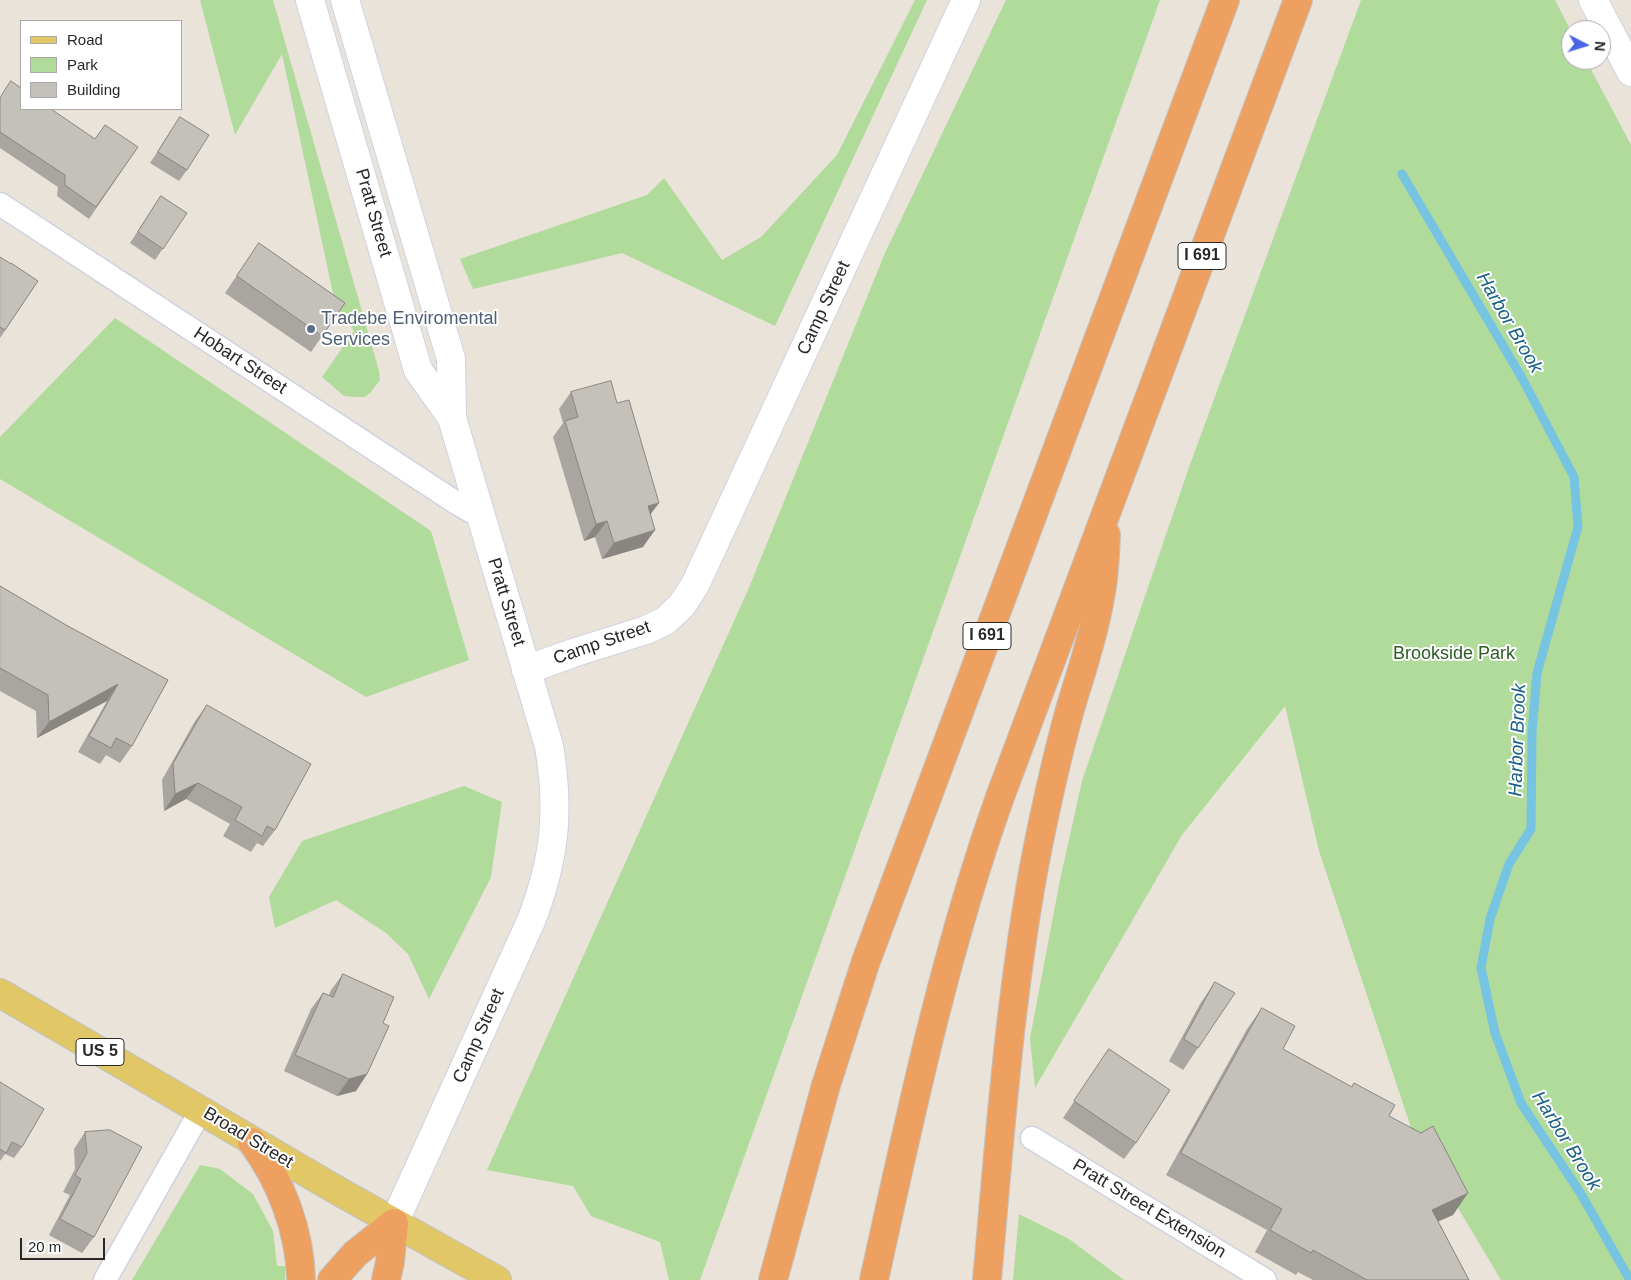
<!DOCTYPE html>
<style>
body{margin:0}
#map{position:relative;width:1631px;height:1280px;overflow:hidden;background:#e9e3da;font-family:Arial,sans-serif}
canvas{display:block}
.legend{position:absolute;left:20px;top:20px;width:162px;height:90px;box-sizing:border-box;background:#fff;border:1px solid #a9a9a9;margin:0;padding:6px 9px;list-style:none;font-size:15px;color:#282828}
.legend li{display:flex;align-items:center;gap:10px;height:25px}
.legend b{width:25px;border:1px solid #a9a9a9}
.north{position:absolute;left:1561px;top:20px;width:50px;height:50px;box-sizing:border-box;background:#fff;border:1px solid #a9a9a9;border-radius:50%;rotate:95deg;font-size:14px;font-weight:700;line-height:20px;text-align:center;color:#282828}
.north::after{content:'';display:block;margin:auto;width:18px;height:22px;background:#4964e7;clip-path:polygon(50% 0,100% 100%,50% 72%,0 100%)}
.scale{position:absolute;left:20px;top:1238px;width:85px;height:22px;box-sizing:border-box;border:2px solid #282828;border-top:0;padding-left:6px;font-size:15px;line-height:18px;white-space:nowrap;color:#282828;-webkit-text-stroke:4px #fff;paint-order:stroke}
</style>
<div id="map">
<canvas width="1631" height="1280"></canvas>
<ul class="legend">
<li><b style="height:6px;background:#e2c766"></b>Road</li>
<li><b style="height:14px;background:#b0db9b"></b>Park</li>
<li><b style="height:14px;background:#c4c0ba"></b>Building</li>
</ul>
<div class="north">N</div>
<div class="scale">20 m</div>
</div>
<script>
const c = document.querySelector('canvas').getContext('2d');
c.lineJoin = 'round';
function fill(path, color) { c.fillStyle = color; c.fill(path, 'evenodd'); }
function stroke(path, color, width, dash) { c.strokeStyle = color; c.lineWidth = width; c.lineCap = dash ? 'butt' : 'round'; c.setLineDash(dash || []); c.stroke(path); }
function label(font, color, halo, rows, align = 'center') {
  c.font = font + ' Arial,sans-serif'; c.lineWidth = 4; c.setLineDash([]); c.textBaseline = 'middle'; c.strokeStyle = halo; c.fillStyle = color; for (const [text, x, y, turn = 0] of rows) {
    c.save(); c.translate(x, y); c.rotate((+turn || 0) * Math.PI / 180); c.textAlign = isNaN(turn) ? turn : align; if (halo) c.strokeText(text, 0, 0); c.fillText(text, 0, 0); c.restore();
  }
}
fill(new Path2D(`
 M200 0H273L379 371 380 380 370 393 365 397H355L344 396 322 377 354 331 335 303 282 54 235 135Z
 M915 0H927L775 326 622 253 473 289 460 259 647 195 664 178 722 260 761 237 837 155Z
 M1006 0H1160L700 1280H669L660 1242 591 1216 573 1186 487 1170 748 590 885 253Z
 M1361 0H1555L1571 31V60H1586L1631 145V1280H1501L1412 1131 1319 851 1285 706 1182 835 1035 1088 1030 1038 1060 880 1082 781 1188 470Z
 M115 318 431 531 469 660 366 697 0 479V437Z
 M464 786 502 802 491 877 429 999 408 954 386 933 336 900 275 928 269 897 302 841Z
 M200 1165 220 1169 253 1194 273 1231 277 1266H285V1280H132Z
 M1019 1214 1069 1239 1124 1280H1013Z`), '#b0db9b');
stroke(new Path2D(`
 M1402 174 1522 378 1574 477 1578 527 1537 673 1532 732 1531 829 1509 864 1490 919 1481 968 1495 1033 1521 1103 1581 1194 1630 1280`), '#76c3e2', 9);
const street = new Path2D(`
 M0 204 458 504 481 517
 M1032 1138 1265 1280
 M105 1280 201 1110`);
const secondary = new Path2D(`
 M310 0 418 370 452 418
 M345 0 451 359 452 418 549 746C560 811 555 859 531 921L394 1223
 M1593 0 1631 72
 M526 670 573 653 646 630 665 621 682 605 695 585 966 0`);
const primary = new Path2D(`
 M0 993 340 1192 497 1280`);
const highway = new Path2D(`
 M252 1142C281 1181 300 1231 301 1280
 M332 1280 355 1254 394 1223
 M386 1280 390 1262 394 1223
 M773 1280 826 1085 866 961 1225 0
 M874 1280C910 1117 944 954 1000 797L1298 0
 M987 1280C1000 1135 1010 989 1038 846 1047 802 1057 757 1069 713 1079 678 1093 639 1099 603 1104 581 1105 558 1106 535`);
stroke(street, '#d0d2df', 25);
stroke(secondary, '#d0d2df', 30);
stroke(primary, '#c3c3c3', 30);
stroke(highway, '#c3c3c3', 30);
stroke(street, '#fff', 22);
stroke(secondary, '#fff', 28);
stroke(primary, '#e2c766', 28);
stroke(highway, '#eea060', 28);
fill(new Path2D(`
 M0 97 95 139 138 147 89 219 57 196 58 187 0 148Z
 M180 117 187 170 179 181 150 163Z
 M161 196 187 213 155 260 130 243Z
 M259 243 345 303 311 352 225 293Z
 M0 257 38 281 0 338Z
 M571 392 650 515 643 547 602 559 595 537 584 541 553 437 563 423 559 409Z
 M0 586 66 625 168 680 132 746 120 763 106 755 100 764 78 752 107 701 37 738 36 711 0 691Z
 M207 705 275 830 263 846 257 843 251 852 223 836 230 824 186 799 164 811 162 780 195 721Z
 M343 974 383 1023 367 1074 356 1091 337 1096 284 1071 311 1009 323 993 329 995 331 990Z
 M1215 982 1198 1048 1183 1070 1169 1061 1200 1004Z
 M1262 1008 1283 1049 1351 1087 1354 1083 1389 1116 1453 1215 1438 1221 1469 1280H1313L1298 1272 1296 1275 1255 1252 1267 1230 1166 1175 1247 1029Z
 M1109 1049 1136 1143 1124 1159 1063 1118Z
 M0 1082 22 1147 14 1158 5 1154 0 1161Z
 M85 1132 94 1237 82 1253 49 1235 70 1195 63 1192 75 1169 74 1149Z`), '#a9a5a0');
fill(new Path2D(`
 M659 503 647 519 648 506Z
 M607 521 595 537 584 541 596 524Z
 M655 530 643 547 602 559 614 543Z
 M118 684 107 701 37 738 49 722Z
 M198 783 186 799 164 811 175 794Z
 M367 1074 356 1091 337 1096 349 1079Z
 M1468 1193 1453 1215 1417 1231 1432 1210Z`), '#898682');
const building = new Path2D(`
 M11 81 21 88V109H51L95 139 105 125 138 147 96 207 65 185V175L0 132V98Z
 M180 117 209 135 187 170 158 152Z
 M161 196 187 213 163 249 138 232Z
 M259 243 345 303 322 336 237 276Z
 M0 257 11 264V263L38 281 5 330 0 327Z
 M611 381 617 403 629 400 659 503 648 506 655 530 614 543 607 521 596 524 565 421 578 417 571 392Z
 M0 586 66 625 168 680 132 746 116 738 111 748 89 736 118 684 49 722 48 695 0 668Z
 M207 705 311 764 275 830 267 826 262 836 235 820 242 807 198 783 175 794 173 764Z
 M343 974 394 997 383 1023 389 1026 367 1074 349 1079 295 1055 323 993 333 997Z
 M1215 982 1235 993 1198 1048 1184 1039Z
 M1262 1008 1295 1026 1283 1049 1352 1087 1354 1083 1395 1105 1389 1116 1421 1133 1433 1126 1468 1193 1432 1210 1469 1280H1367L1313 1250 1311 1253 1270 1230 1282 1209 1181 1153Z
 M1109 1049 1170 1090 1136 1143 1074 1101Z
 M0 1082 44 1109 22 1147 12 1142 6 1153 0 1149Z
 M110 1130 142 1147 94 1237 60 1219 81 1179 75 1175 87 1153 85 1132Z`);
fill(building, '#c4c0ba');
stroke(building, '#898682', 1);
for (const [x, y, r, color] of [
 [311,329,5,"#5c6f8a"]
]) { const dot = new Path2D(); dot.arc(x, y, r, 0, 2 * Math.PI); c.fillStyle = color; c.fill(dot); stroke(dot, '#fff', 2); }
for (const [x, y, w] of [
 [1202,256,48],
 [987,636,48],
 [100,1052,48]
]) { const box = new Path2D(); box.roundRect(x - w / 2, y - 13.5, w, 27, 4); c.fillStyle = '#fff'; c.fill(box); stroke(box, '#282828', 1); }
label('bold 16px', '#282828', null, [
 ["I 691",1202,256],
 ["I 691",987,636],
 ["US 5",100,1052]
]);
label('18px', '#282828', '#fff', [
 ["Pratt Street",373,213,74],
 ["Camp Street",824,308,-65],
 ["Hobart Street",240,361,33],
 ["Pratt Street",506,602,73],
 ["Camp Street",602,643,-19],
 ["Camp Street",479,1036,-66],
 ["Broad Street",248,1138,31],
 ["Pratt Street Extension",1149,1209,31]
]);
label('18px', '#4e5e75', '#fff', [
 ["Tradebe Enviromental",321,319],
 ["Services",321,340]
], 'left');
label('18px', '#2b5c20', '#fff', [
 ["Brookside Park",1454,654]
]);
label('italic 19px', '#1a6189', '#fff', [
 ["Harbor Brook",1509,323,60],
 ["Harbor Brook",1518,740,-88],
 ["Harbor Brook",1566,1141,58]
]);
</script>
